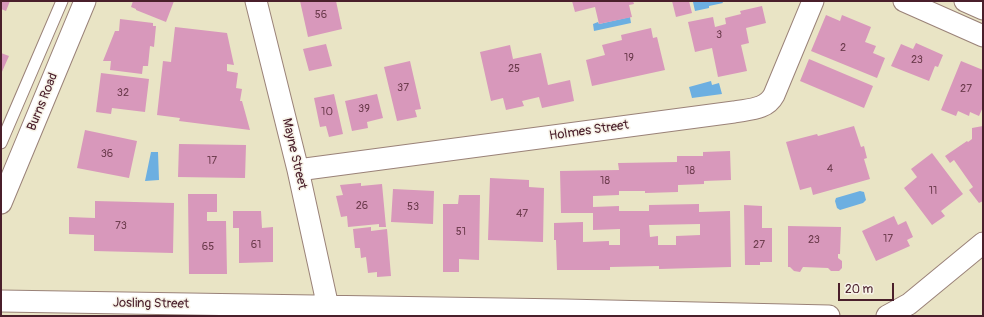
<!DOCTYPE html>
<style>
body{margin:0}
#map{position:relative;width:984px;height:317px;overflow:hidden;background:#e9e4c5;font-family:Pangolin,sans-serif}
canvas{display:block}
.frame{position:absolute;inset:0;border:2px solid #4a1f2b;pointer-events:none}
.scale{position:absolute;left:838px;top:283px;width:56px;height:18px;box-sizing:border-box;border:2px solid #4a1f2b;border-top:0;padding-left:5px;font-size:12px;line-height:14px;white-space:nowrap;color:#4a1f2b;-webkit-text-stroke:3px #f7f3e8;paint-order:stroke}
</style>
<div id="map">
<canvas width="984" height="317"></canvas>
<div class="frame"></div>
<div class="scale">20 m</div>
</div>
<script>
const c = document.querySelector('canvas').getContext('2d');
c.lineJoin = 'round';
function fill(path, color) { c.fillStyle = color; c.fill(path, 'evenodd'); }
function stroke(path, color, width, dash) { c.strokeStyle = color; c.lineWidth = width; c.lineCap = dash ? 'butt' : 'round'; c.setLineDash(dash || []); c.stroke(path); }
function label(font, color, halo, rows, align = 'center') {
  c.font = font + ' Pangolin,sans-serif'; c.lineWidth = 3; c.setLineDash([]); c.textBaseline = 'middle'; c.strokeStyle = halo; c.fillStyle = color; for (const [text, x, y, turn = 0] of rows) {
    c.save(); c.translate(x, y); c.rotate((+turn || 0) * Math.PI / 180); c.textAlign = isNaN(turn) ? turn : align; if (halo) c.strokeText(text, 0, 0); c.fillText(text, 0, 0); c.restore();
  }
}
fill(new Path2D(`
 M701 1H722L723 3 709 6V8L695 11 693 2Z
 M630 17 631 23 594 31 593 24 598 22 599 24Z
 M711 81 712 85 719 83 722 94 692 98 689 87Z
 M151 152H158L159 180 145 181Z
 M860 191 864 192 866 200 863 203 840 210 837 208 835 201 836 198Z`), '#6cafe1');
fill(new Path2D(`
 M1 1H10L6 11 1 9Z
 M133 1H174L166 22 136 10V9L131 7Z
 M300 1H336L342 29 308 37Z
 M572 1H633L634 4 629 5 632 17 599 24 595 7 575 12Z
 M672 1H689L692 13 676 17Z
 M762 6 766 23 746 28 749 43 741 45 747 71 718 77 712 48 695 52 688 22 713 17 715 27 726 24 725 18 741 14 740 11Z
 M826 15 840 21 842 15 871 27 865 42 876 46 873 53 885 58 877 78 811 51Z
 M120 19 153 23V26H156L154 47 150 46 148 66H143L142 74 110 70 111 61H103L115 31H119Z
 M175 27 227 33 234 65 227 64V71L238 73 236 88 242 89 240 101H242L250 130 179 121 180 118 157 115 163 61 171 62Z
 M651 28 653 38 657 37 665 70 592 86 586 60 605 55 602 45 622 40 621 35Z
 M916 43 943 55 938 67 935 66 929 81 891 66 901 44 913 49Z
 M326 44 332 66 309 71 303 49Z
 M510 45 513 59 541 53 548 85 570 80 574 101 542 108 539 97 522 101 524 106 506 110 503 98 491 101 480 52Z
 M1 53 9 56 1 74Z
 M809 59 873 86 864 108 800 81Z
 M410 61 421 109 415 110 417 117 397 121 384 67Z
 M961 61 983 70V107L979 116 970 112 969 116 958 111 956 116 941 110Z
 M101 73 149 79 145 112 112 108 111 114 96 112Z
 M334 94 343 134 329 137 326 126 320 127 314 98Z
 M377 94 383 118 367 122 368 128 352 131 345 101Z
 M854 126 861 147 864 146 867 158 864 159 870 179 813 195 811 187 800 190 786 142 817 134 818 136Z
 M983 126V201L979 203 969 190 973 187 954 160 950 163 945 156 967 141 968 142 972 139V128Z
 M85 130 137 141 129 178 77 168Z
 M179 144 246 145 245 178 178 177Z
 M730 151 731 180 704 181V184L678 185V192L645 193V191H619V195L593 196V207L619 206V211H649V205L699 204V212L730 211 731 267 659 269V266L610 267V270H557L556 240H554V223L583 222V242L609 241V245H620V229L593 230V213H561L560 171 619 170 618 163 677 162V156H703V152ZM700 224V235L676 236V245H658V236L650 237 649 225Z
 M932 153 963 194 941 211 945 216 932 225 904 188 917 177 911 169Z
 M490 178 529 180V187L544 188 543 242 488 240Z
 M361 183V186L382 184 386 227H379V224L348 227 347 216 341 217 336 196 343 195 340 185Z
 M393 189 434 191 433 224 391 222Z
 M188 194H217V212H207V221H226L227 274H189Z
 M459 195H480L479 260 459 259V272H443V204H458Z
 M95 201 174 203 173 253 94 251V235L69 234V217L95 218Z
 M744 205 762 206V228H772V262H760V265H745Z
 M233 211H261L262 228 273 227V262L239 263V228H233Z
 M894 216 898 225 906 221 913 237 907 240 910 246 876 261 862 231Z
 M788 226 841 227 840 254H838V258L842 261V268L839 271H831L828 268 803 267 800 272 794 271 790 267H788Z
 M371 227V231L387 229 391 276 377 277V272L368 273 366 257 361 258 360 248H355L353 229Z`), '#d898bb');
const lane = new Path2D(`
 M1 143 62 1`);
const street = new Path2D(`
 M256 1 298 170 328 307
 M904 1 983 36
 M965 1 983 9
 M298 170 734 112C749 109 766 110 774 95L813 1
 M1 203 85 1
 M1 301 565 310 829 316
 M887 316 909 304 983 243`);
stroke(lane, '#9a8278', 13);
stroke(street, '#9a8278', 23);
stroke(lane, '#fff', 11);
stroke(street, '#fff', 21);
label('11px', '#6e3d4f', null, [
 ["56",321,15],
 ["3",719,35],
 ["2",843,48],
 ["19",629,58],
 ["23",917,60],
 ["25",514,69],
 ["37",403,88],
 ["27",966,89],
 ["32",123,93],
 ["39",364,109],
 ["10",327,112],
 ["36",107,154],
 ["17",212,161],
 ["4",830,169],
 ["18",690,171],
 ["18",605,181],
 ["11",933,191],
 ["26",362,206],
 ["53",413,207],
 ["47",522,214],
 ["73",121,226],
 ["51",461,232],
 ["17",888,239],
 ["23",814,240],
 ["61",256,245],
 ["27",759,245],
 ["65",208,247]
]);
label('13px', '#4a1f2b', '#f7f3e8', [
 ["Burns Road",43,102,-68],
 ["Holmes Street",589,131,-8],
 ["Mayne Street",294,154,77],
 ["Josling Street",151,304,1]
]);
</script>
